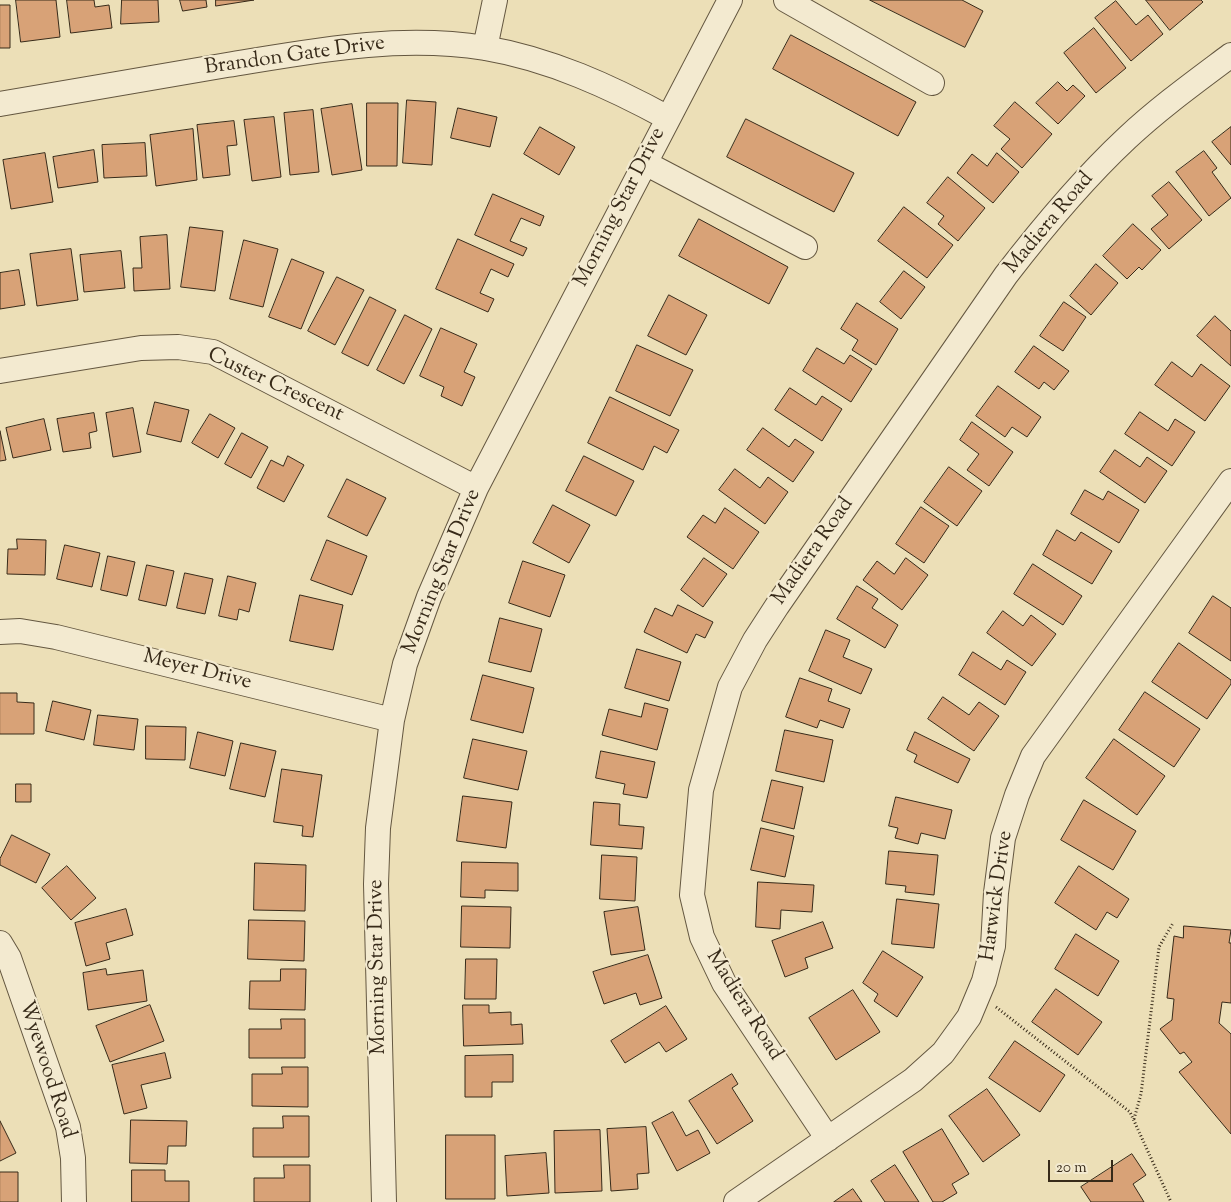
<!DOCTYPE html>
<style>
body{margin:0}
#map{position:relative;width:1231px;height:1202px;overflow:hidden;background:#ecdfb7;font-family:"Sorts Mill Goudy",serif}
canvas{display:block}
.scale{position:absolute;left:1048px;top:1160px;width:65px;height:22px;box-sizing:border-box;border:2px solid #372a19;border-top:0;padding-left:6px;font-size:15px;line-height:18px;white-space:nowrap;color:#372a19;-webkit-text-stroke:4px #f3ead0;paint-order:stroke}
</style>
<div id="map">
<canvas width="1231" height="1202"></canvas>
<div class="scale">20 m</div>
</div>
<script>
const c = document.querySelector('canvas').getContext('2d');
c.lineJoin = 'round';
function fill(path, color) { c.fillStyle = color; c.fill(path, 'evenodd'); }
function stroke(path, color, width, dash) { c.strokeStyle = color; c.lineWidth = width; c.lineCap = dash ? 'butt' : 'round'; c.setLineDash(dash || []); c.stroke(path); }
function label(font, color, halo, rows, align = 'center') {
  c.font = font + ' "Sorts Mill Goudy",serif'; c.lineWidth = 4.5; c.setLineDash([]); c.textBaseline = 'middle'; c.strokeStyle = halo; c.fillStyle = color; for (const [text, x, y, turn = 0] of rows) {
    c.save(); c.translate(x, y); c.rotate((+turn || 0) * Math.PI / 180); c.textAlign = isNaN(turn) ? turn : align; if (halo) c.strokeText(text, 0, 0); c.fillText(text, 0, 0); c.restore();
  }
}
const building = new Path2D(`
 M16 0H56L60 37 21 42Z
 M67 0H94L95 7 109 5 112 28 71 33Z
 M122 0H158L159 22 121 24Z
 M180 0H206L207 7 183 11Z
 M216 0H254L216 6Z
 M870 0H962L983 11 965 47Z
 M1146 0H1201L1203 2 1170 30Z
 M1116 1 1136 25 1148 15 1163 34 1131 61 1095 18Z
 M0 5H10V48H0Z
 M1094 28 1126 68 1096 93 1064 53Z
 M791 35 916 102 898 136 773 69Z
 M1058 82 1067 91 1073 85 1085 96 1058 124 1036 103Z
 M407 100 436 102 432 165 403 163Z
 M1015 102 1052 134 1022 168 1001 149 1010 139 994 126Z
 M367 103H398L397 166H367Z
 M352 104 362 170 332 175 321 109Z
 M458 108 497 117 490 147 451 138Z
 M313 110 319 172 290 175 284 113Z
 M274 117 281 177 252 181 244 120Z
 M746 119 854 173 834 212 727 157Z
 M234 121 237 145 227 146 230 175 203 178 197 125Z
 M540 127 575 147 559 175 524 154Z
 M1231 127V165L1212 142Z
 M193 129 197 180 156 186 150 135Z
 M145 143 147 176 104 178 102 145Z
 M94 150 98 182 58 188 53 157Z
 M1204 151 1217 168 1212 172 1231 198 1209 216 1176 172Z
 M45 153 53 202 11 209 3 160Z
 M997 153 1019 172 993 203 957 173 972 154 987 166Z
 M948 177 985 208 958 241 938 224 944 216 927 203Z
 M1169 182 1202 220 1169 249 1151 229 1168 215 1152 196Z
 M493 194 544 216 540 226 521 218 510 241 527 248 523 256 475 235Z
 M904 207 953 245 927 278 878 241Z
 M699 219 788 267 769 304 679 256Z
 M1133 224 1161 250 1142 270 1139 267 1127 279 1103 256Z
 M190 227 223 231 215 291 181 287Z
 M167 235 170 289 134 291 133 268H142L140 237Z
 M458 239 514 264 508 277 491 269 480 293 494 299 488 312 436 289Z
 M244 240 278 249 263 307 230 299Z
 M71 249 78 300 37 306 30 254Z
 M121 251 125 288 84 292 80 255Z
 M292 259 324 272 301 329 269 317Z
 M1096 264 1118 283 1091 315 1070 296Z
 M19 270 25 305 0 309V273Z
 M904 271 925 287 901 319 880 302Z
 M337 277 364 290 335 345 308 331Z
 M669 295 707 315 686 355 648 336Z
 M370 297 396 310 368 366 342 353Z
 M1064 302 1086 317 1063 351 1040 336Z
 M857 303 898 329 876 365 852 350 858 340 841 329Z
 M405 315 432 329 404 384 377 370Z
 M1215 316 1231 331V366L1197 336Z
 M441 328 477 344 464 372 475 377 462 406 441 396 444 387 420 376Z
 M637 345 693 370 670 416 616 391Z
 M1034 346 1069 371 1054 390 1044 382 1039 389 1015 372Z
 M817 348 844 364 850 355 872 369 851 402 803 371Z
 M1172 362 1192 377 1201 364 1230 386 1205 421 1155 385Z
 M998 386 1041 417 1027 437 1012 427 1005 437 976 416Z
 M790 388 816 405 822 396 842 409 822 441 775 410Z
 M610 397 679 430 667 453 654 446 643 470 588 443Z
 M155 402 189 410 181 442 147 434Z
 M133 408 141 452 113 457 106 413Z
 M1140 412 1168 431 1175 419 1195 432 1172 466 1125 434Z
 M94 413 97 431 89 433 91 448 63 452 57 419Z
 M210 414 235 428 218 458 192 443Z
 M44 419 51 450 13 458 6 428Z
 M972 422 1013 452 989 486 967 470 979 454 960 440Z
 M763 428 789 447 795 439 814 452 793 482 747 450Z
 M0 431 6 460 0 461Z
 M242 433 268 447 251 478 225 464Z
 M1115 450 1140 467 1147 457 1167 471 1145 503 1100 472Z
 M288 456 304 465 284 502 257 488 271 460 283 466Z
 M584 456 634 481 616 516 566 491Z
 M949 467 982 491 957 526 924 502Z
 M735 469 760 488 768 477 788 492 765 524 719 490Z
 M347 479 386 498 367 536 328 517Z
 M1085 490 1103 500 1108 491 1139 510 1119 543 1071 514Z
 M553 505 590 525 569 563 533 543Z
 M921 507 949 526 924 563 896 544Z
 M725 508 759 532 733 569 687 537 703 515 715 523Z
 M1057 530 1075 541 1081 532 1112 551 1092 584 1043 555Z
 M17 539 46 540 45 575 7 574 8 549H17Z
 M327 540 367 556 352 595 311 580Z
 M65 545 100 553 92 587 57 579Z
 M108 556 135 562 127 596 101 590Z
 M704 558 727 574 703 607 681 590Z
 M906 558 928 575 902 610 863 580 877 561 894 574Z
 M523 561 565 575 550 617 509 603Z
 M1033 564 1082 596 1063 625 1014 594Z
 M147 565 174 571 166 606 139 600Z
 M185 573 213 579 205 614 177 608Z
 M228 576 256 583 249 612 239 609 237 620 219 616Z
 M857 586 878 599 872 608 898 625 885 648 837 619Z
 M300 595 343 605 333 650 290 641Z
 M1213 596 1231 608V661L1189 633Z
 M678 605 713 622 705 638 696 634 687 653 644 632 655 608 672 616Z
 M1003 611 1023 626 1031 615 1056 634 1032 666 987 633Z
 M500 618 542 629 531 672 489 662Z
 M826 630 850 640 843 657 872 669 861 694 809 671Z
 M1179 643 1231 680V684L1207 719 1152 682Z
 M637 649 681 662 669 701 625 688Z
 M973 652 1001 670 1007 660 1026 672 1005 705 959 675Z
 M483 675 534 688 523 733 471 720Z
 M800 678 832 689 828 701 850 709 843 728 820 720 817 728 786 717Z
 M1145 692 1200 729 1174 767 1119 730Z
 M0 693H17V702L34 703V734H0Z
 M943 697 969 715 979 702 999 716 974 751 928 719Z
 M53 701 91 710 84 740 46 731Z
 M645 703 668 709 657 750 602 735 609 709 641 717Z
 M98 715 138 719 134 750 94 745Z
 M146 726 186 727 185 760 146 759Z
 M785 730 833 740 824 782 776 771Z
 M198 732 233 741 225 776 190 768Z
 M915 732 970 759 958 783 914 762 917 755 907 750Z
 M473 739 527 751 518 790 464 778Z
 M1114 739 1165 776 1137 815 1086 778Z
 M241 743 276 751 265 797 230 789Z
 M601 751 655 762 647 798 623 794 625 784 596 778Z
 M282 769 322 775 313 837 302 836 303 826 274 822Z
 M772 780 803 787 794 829 762 821Z
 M16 784H31V802H16Z
 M463 796 512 802 506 848 457 841Z
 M896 797 952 810 945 839 921 833 918 844 895 838 898 828 889 826Z
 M1084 800 1136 831 1113 870 1061 840Z
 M594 802 620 804 619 825 644 827 642 849 591 845Z
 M761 828 794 836 785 877 751 870Z
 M12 835 50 854 36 883 0 865V859Z
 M889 851 938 855 934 895 905 892 906 886 886 884Z
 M602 855 637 857 635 901 600 899Z
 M462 862 518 863V891L485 890V898L461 897Z
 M255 863 306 865 305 911 254 910Z
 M67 866 96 898 71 920 42 888Z
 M1079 866 1129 899 1117 918 1107 912 1096 930 1055 903Z
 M758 882 814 885 812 912 781 910 780 929 756 927Z
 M897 899 939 904 934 948 892 944Z
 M462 906 511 907 510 948 461 947Z
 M638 907 645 950 611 955 604 912Z
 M126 909 133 935 106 943 110 959 86 966 75 923Z
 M249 920 305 921 304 961 248 959Z
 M823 922 833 948 805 958 808 968 785 977 772 941Z
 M1184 926 1231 930 1229 943H1231V1003L1222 1002 1219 1023 1231 1034V1134L1179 1072 1192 1062 1184 1052 1180 1054 1160 1029 1172 1020 1174 999 1167 998 1174 936 1183 938Z
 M1076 934 1119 961 1098 996 1055 969Z
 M883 951 923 977 897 1017 874 1001 878 994 863 983Z
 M648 955 662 998 640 1005 636 993 604 1004 593 972Z
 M466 959H497L496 999H465Z
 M106 969 107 975 143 970 147 1001 88 1010 83 973Z
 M281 969H306L305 1010 249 1009 250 981H280Z
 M1056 989 1102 1022 1078 1055 1032 1022Z
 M853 990 880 1032 836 1060 809 1018Z
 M150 1005 164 1041 110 1062 96 1026Z
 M463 1005H489V1013L511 1012V1025L522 1024 523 1044 464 1046Z
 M666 1006 687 1039 666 1052 659 1042 625 1063 611 1041Z
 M281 1019H305V1058H249V1029H281Z
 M1015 1041 1065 1075 1040 1112 989 1078Z
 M165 1053 171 1078 141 1085 147 1108 124 1114 112 1065Z
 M513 1055V1082H492V1097H465V1056Z
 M282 1067H308V1107L252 1106V1074H282Z
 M732 1074 738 1084 732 1088 753 1121 717 1144 689 1101Z
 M987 1089 1020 1135 983 1162 949 1116Z
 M673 1112 686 1136 698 1130 710 1153 677 1171 652 1123Z
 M283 1116H309V1157H253V1128H283Z
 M131 1120 187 1121 186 1146H168L167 1164 130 1163Z
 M0 1121 16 1153 0 1161Z
 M646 1127 649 1173 637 1174 638 1189 611 1191 607 1129Z
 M942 1129 969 1174 952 1184 957 1193 942 1202H933L903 1152Z
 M600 1130 602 1191 555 1193 554 1131Z
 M446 1135H495V1199H446Z
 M546 1153 549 1193 507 1196 505 1156Z
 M1132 1154 1146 1175 1133 1184 1144 1202H1091L1081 1187Z
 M284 1165H310V1202H254V1178H284Z
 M895 1165 919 1202H885L871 1181Z
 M132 1170H165V1181H189V1202H132Z
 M0 1172H18V1202H0Z
 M853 1189 862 1202H834Z`);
fill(building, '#d8a277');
stroke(building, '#372a19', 1);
const minor = new Path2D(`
 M786 0 932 83
 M485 48 495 0
 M0 104C76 91 151 78 227 65 313 51 398 34 485 48 550 59 611 87 668 118
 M645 163 805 247
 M0 371 141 348 178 347 213 352 476 488
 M0 632 20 631 56 637 392 720
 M0 943 9 958 68 1127 73 1158 74 1202
 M828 1139 724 983 702 937 692 895 701 790 730 687 755 640 777 606 1006 275C1043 227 1082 180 1127 138 1159 108 1195 82 1231 55
 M384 1202 376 884 378 828 392 720 405 664 429 597 476 488 730 0
 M736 1202 913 1080 943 1053 969 1017 984 981 993 946 996 893 1003 838 1017 795 1033 756 1231 481`);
stroke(minor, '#645740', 26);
stroke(new Path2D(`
 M996 1007 1130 1112 1171 1202
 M1134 1119 1141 1094 1159 947 1173 923`), '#372a19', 3, [1, 2.5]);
stroke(minor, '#f3ead0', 24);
label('21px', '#372a19', '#f3ead0', [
 ["Brandon Gate Drive",295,57,-8],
 ["Morning Star Drive",621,208,-63],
 ["Madiera Road",1050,224,-50],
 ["Custer Crescent",275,386,25],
 ["Madiera Road",814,552,-55],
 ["Morning Star Drive",443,572,-68],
 ["Meyer Drive",197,671,14],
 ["Harwick Drive",998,896,-82],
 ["Morning Star Drive",379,967,-91],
 ["Madiera Road",743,1006,58],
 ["Wyewood Road",46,1070,72]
]);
</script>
